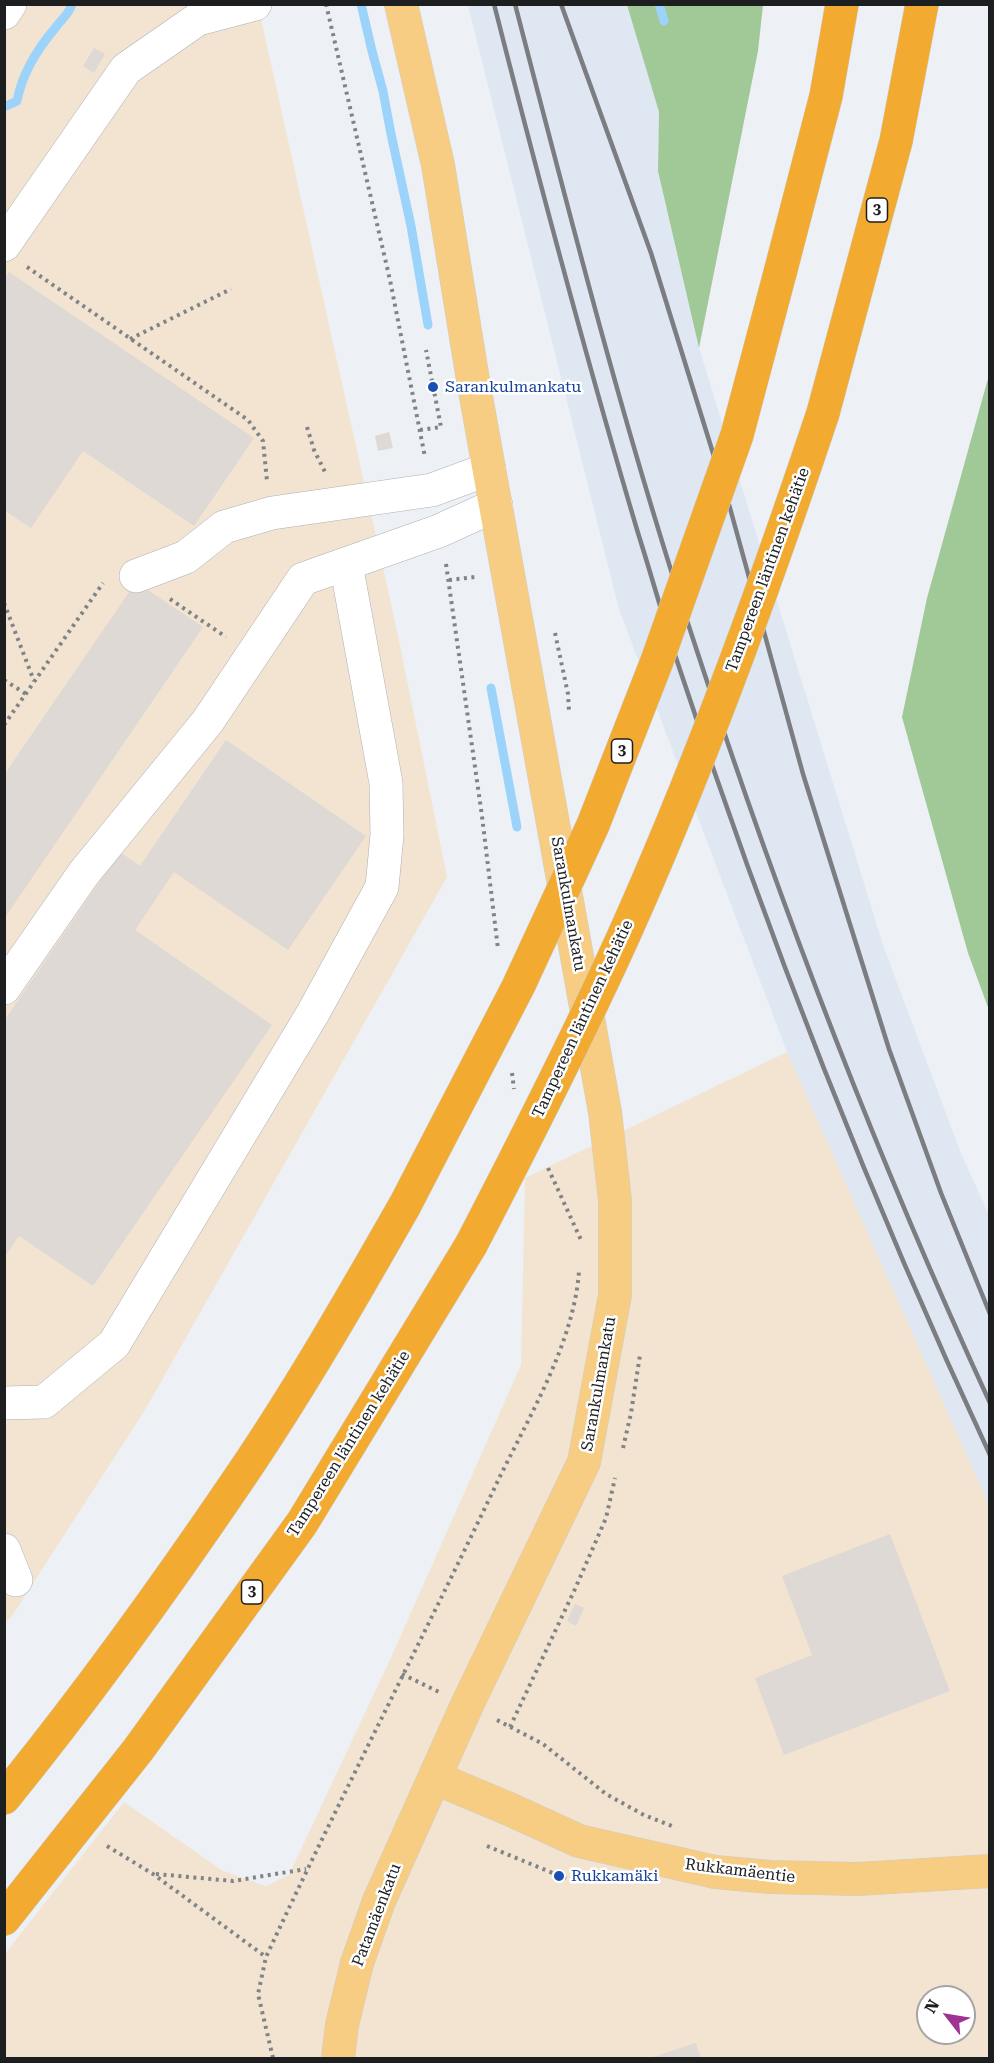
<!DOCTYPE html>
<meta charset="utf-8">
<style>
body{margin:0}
#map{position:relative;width:994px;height:2063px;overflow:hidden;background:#edf1f5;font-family:"Roboto Serif",serif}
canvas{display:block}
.frame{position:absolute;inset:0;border:6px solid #1d1e20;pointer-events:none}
.north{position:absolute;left:916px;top:1985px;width:60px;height:60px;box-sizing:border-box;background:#fff;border:2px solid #a5a5a6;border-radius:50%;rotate:301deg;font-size:16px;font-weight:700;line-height:24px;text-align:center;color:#1d1e20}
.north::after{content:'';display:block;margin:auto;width:21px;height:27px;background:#9e3394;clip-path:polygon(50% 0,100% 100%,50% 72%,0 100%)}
</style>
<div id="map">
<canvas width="994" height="2063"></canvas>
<div class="frame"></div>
<div class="north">N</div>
</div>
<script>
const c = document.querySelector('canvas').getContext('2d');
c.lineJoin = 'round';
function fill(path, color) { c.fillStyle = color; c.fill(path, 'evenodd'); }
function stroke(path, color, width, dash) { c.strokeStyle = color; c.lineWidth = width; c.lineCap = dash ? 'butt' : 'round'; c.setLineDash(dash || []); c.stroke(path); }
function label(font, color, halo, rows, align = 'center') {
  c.font = font + ' "Roboto Serif",serif'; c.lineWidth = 5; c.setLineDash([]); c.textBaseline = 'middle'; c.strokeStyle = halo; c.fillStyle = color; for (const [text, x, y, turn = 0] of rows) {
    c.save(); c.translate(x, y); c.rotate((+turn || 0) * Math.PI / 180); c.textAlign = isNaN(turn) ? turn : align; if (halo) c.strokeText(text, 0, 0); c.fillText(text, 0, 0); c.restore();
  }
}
fill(new Path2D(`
 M468 5H627L659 112 658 171 699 348 883 945 960 1151 989 1215V1505L787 1052 619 609Z`), '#dee7f2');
fill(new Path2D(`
 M5 5H258L397 631 447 877 145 1410 10 1619 5 1622Z
 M787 1052 989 1505V2058H5L4 1955 124 1802 223 1871 266 1886 289 1875 393 1653 521 1365 525 1178ZM928 1997H964V2033H928Z`), '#f2e4d1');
fill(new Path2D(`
 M627 5H763L758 51 699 348 658 171 659 112Z
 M989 375 990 1010H989L968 953 902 717 927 598Z`), '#a1c897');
stroke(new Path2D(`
 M361 4 372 51 383 91 391 134 411 226 428 325
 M659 4 664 21
 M4 107 17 101C22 74 38 48 56 27 62 19 69 14 72 4
 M491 688 517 827`), '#9cd3fa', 9);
fill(new Path2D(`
 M94 48 105 54 94 73 83 66Z
 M9 272 254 438 194 526 83 451 31 528 4 510V279Z
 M389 432 393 448 378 451 375 436Z
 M136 582 203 627 4 919V775Z
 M226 740 366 836 288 950 174 872 135 930 272 1025 93 1286 19 1236 4 1258V1021L120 852 140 866Z
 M890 1534 950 1691 784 1755 755 1678 812 1655 782 1576Z
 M575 1604 584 1608 576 1626 567 1621Z
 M696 2043 701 2058H650Z`), '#ded9d5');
const minor = new Path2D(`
 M4 13 10 4
 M4 245 126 69 198 19 255 4
 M136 576 186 557 224 527 272 513 432 490 489 469
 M4 988 84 873 208 721 303 579 439 531 496 505
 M4 1403 44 1402 114 1344 313 1013 382 887 387 835 386 783 346 564
 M4 1550 16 1580`);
const major = new Path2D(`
 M435 1778 509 1809 579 1841 715 1872 770 1877 858 1879 990 1871
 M338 2058 342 2025 357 1963 379 1901 467 1705 584 1462 615 1295V1201L605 1112 473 380 438 165 401 4`);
const highway = new Path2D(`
 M780 273 826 96 842 4
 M823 413 896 141 922 4
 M4 1798C87 1696 164 1589 238 1480 298 1392 352 1298 405 1205
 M4 1919 138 1750 302 1523 471 1245`);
stroke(minor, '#acb0b4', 34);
stroke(major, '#cdcece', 34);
stroke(highway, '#cdcece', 34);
stroke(new Path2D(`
 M326 4 390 280 425 457
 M27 267 248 420 263 441 267 481
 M130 339 231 289
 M307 427 314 450 325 472
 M420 430 441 427 426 350
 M446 564 482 816 498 949
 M449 580 475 577
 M170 599 226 637
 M4 603 34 681
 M555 633 568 694 569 711
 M4 680 26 694
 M4 725 103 583
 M512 1073 514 1089
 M548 1168 581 1240
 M623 1448 631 1413 640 1355
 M402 1674 439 1692
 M497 1720 543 1744 606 1794 644 1815 672 1826
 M510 1727 575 1589 606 1518 615 1478
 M107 1846 153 1874 266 1957
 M487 1846 577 1883
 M156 1874 233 1881 306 1869
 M273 2058 258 1994 266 1957C339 1800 419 1646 494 1489 525 1423 574 1345 579 1271`), '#818487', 4, [3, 4.5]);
stroke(minor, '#fff', 33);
stroke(major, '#f7cd83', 33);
stroke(highway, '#f2ab30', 33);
stroke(new Path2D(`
 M494 4C539 181 586 358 638 533 651 574 663 617 676 658 765 929 869 1196 990 1455
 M515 4C571 220 626 437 696 648 780 905 877 1158 990 1403
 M561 4 651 253 730 508 803 774 889 1049 941 1193 990 1314`), '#7b7d80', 4.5);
const highwayBridge = new Path2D(`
 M405 1205 518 987 593 825 657 661 737 435 780 273
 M471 1245C524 1143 576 1041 624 935 700 766 764 590 823 413`);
stroke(highwayBridge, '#cdcece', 34, []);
stroke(highwayBridge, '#f2ab30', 33);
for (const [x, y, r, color] of [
 [433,387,6,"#1a4fb4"],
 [559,1876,6,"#1a4fb4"]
]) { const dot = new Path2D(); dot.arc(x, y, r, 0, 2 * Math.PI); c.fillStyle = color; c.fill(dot); stroke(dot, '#fff', 2); }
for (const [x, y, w] of [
 [877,210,21],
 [622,751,21],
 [252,1592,21]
]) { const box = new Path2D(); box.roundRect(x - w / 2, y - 12, w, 24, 4.5); c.fillStyle = '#fff'; c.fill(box); stroke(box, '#1d1e20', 1.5); }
label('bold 15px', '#1d1e20', null, [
 ["3",877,210],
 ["3",622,751],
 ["3",252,1592]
]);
label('16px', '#164399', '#fff', [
 ["Sarankulmankatu",445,387],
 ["Rukkamäki",571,1876]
], 'left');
label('16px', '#1d1e20', '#fff', [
 ["Tampereen läntinen kehätie",768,570,-70],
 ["Sarankulmankatu",568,904,80],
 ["Tampereen läntinen kehätie",583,1019,-65],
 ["Sarankulmankatu",599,1384,-80],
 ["Tampereen läntinen kehätie",349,1444,-58],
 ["Rukkamäentie",740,1871,7],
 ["Patamäenkatu",377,1915,-69]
]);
</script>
